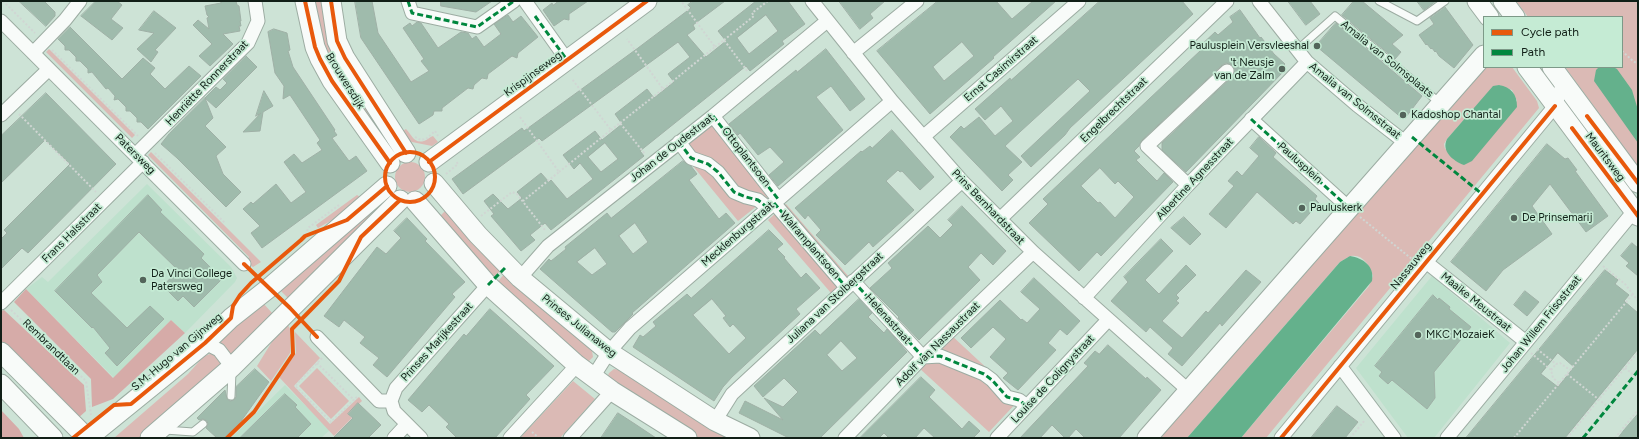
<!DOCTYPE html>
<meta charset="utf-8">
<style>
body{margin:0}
#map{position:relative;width:1639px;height:439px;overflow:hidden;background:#cde3d6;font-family:Figtree,sans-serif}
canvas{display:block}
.frame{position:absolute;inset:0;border:2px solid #111f17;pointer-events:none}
.legend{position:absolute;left:1483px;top:16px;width:140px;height:52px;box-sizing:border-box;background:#c5ebd4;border:1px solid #7d9988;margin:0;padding:5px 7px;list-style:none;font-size:12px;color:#111f17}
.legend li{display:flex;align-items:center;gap:8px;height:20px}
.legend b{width:20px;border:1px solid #7d9988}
</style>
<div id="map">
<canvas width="1639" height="439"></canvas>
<div class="frame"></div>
<ul class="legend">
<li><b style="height:5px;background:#e8590c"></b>Cycle path</li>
<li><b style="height:5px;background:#00873e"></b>Path</li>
</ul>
</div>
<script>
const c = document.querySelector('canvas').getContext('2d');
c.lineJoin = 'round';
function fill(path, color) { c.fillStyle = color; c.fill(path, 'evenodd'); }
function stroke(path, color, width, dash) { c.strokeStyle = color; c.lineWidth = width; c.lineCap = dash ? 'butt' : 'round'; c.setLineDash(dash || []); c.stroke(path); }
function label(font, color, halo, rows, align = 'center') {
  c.font = font + ' Figtree,sans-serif'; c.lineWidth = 3.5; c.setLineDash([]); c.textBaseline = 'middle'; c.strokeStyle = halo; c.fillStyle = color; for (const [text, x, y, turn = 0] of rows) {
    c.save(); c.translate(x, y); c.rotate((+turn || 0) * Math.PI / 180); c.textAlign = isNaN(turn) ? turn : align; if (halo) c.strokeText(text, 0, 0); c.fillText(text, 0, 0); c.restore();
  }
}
fill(new Path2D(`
 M147 184 231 267 237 278 235 282 185 333 171 320 114 378 26 289 42 277 48 282Z
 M1432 276 1510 343 1434 438H1408L1356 368Z
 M285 385 330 430 321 438H231Z`), '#bee1cd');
fill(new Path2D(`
 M310 1H323L388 132 379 139 317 45Z
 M1516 1H1638V167L1565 67H1622V17H1528Z
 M49 49 135 135 132 138 46 52Z
 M1485 67H1512L1537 101 1539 108 1266 438H1241L1369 286 1373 276C1370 266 1363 254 1351 256 1347 257 1343 261 1340 262L1187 438H1160ZM1499 85 1512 90 1517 101 1445 149 1444 144 1447 139 1493 87Z
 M714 122 772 194 738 221 679 149Z
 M406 129C412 135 414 144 424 141 427 140 430 137 433 136L438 142 432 146 407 141 401 132Z
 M151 152 261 262 253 267 246 262 249 257 148 155Z
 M395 177a15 15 0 1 1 30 0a15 15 0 1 1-30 0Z
 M357 195 362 198 341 215 318 228 316 225Z
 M786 204 849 277 831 293 768 220Z
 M371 205 378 215 290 300 278 288Z
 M446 210 501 270 493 278 435 221Z
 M505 273 589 347 592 351 593 357 589 361 585 362 495 285Z
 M263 303 273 314 232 357 220 343 221 340Z
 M288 325 290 329V353L271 381 257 366 273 340Z
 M295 332 320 358 294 386 330 424 359 397 362 401 348 414 352 418 334 436 279 377 296 353Z
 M950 334 1020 399 989 432 918 367Z
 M213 353 221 361V370L144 438H114L188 374 204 356Z
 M317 368 349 401 331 419 299 386Z
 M614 369 619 370 708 425 733 438H697L612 386 607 378 609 373Z
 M573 381 595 399 560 438H520Z`), '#dbbab5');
fill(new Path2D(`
 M26 289 113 378 171 320 185 333 113 399 92 407 91 379 14 302Z
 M4 310 84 385 86 411 77 419 1 344V311Z
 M1 410 19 429 24 438H1Z`), '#d6aba8');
fill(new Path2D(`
 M1599 67H1613L1617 69 1632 90 1638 110V143L1594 81 1596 70Z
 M1499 85C1511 87 1517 94 1517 107L1472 161 1464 165C1453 161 1441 151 1447 139L1493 86Z
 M1350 256C1363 258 1375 266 1372 281L1241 438H1187L1340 262Z`), '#64b18c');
const building = new Path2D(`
 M19 1H44L55 12V16L46 26Z
 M96 1H117L122 5 111 19 123 28 112 40 81 16Z
 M220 1H236L237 5 239 6 241 21H240L241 26H239L240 31 223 34 233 44 210 66 199 56 212 44 193 25 198 20 209 29 207 18 209 17 207 15 205 6 221 3Z
 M355 1H372L378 33 411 82 429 71 421 61 424 59 403 28 410 23 412 26 417 22 421 23 438 48 461 32 468 33 472 39 476 36 484 47 501 34 494 24 508 15 513 22 521 16 538 37 518 53 517 58 512 56 488 74 487 79 482 78 474 85 473 89 468 88 442 108V111H434L433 115 419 124 361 38Z
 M441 1H492L476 12 441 6Z
 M559 1H588L569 14V20L564 19 554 26 543 10 552 3 553 5Z
 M693 1H725L693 25 695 29 687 35 706 57 726 41 718 31 756 1H788L805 24 782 41 784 44 750 71 746 66 640 151 644 156 551 230 545 223 530 235 535 240 521 251 491 216 494 214 484 201 493 194 508 209 522 198 517 192 541 173 549 182 551 180 567 199 593 179 580 163 574 169 563 155 595 131 602 140 622 124 615 114 647 89 654 98 674 82 668 74 690 57 678 42 542 141 539 138 463 194 452 179 522 128 524 131 638 48 691 8 688 5ZM766 15 778 31 749 54 737 38ZM605 143 618 159 601 172 588 157Z
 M839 1H885L870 14 873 18 860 29Z
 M938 1H996L1012 19 1033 1H1056L993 57 994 58 930 114 877 51ZM962 42 974 56 944 81 933 67Z
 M1100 1H1182L1193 14 1070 128 1065 135 1031 167 1021 156 1090 91 1078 79 1021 131 1005 146 1022 162 1008 175 1013 180 1002 191 950 137 961 126 964 129 979 117 995 136 1013 121 1001 106 985 120 975 109 1010 78 1011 80Z
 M1288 1H1310L1320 14 1306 25Z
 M1354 1H1362L1403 35 1392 44 1401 52 1395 59 1342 15Z
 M1417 1H1436L1424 10Z
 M1445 7 1473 45 1454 68 1439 56 1436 51 1435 52 1432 48 1431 49 1427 44 1426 45 1419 35 1434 24 1430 18Z
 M1240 10 1260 38 1261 37 1274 54 1285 64 1282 67 1285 70 1186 172 1162 150V143L1232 77 1235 70 1233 65 1226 63 1222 65 1142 140 1139 146 1134 151 1140 157 1136 160 1157 181 1164 173 1173 182 1101 256 1097 252 1079 271 1029 223 1048 204 1043 199 1201 50 1198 48 1215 32 1218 35 1233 22 1230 17ZM1100 168 1115 184 1118 181 1134 197 1115 218 1100 202 1098 203 1081 186Z
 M154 11 176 28 155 50 158 52 151 62 137 49 154 33 139 30Z
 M1336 23 1422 96 1406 117 1403 119 1316 46Z
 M70 27 122 79 143 58 155 68 150 74 165 89 189 66 201 76 148 129 141 122H137V118L130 111H126V107L118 99 114 100 115 96 108 88 106 89 92 72 88 73V69L80 61H76V57L69 50H65V46L58 39Z
 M274 29 287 33 290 50 288 51 293 67 335 130 334 131 337 135 332 138 349 161 356 156 367 171 262 248 251 233 260 226 243 209 251 202 253 204 276 184 291 203 306 192 284 162 294 154 302 163 322 150 317 143 320 140 290 95 283 99 284 86 275 73 268 32Z
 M826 49 865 99 850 111 831 86 816 97 843 130 778 186 769 175 784 162 770 147 758 155 740 133 738 135 729 124 796 70 797 72Z
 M246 56 257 67 216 108 205 98 216 87 220 90 227 83 223 79Z
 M264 91 273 106 263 112 260 131 243 132 261 113 256 116Z
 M46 93 116 164 28 253 22 248 1 269V239L7 233 4 230 70 164 45 140 1 183V136Z
 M205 98 213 118 205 126 226 147 216 156 223 174 241 192 226 207 177 158 161 144 169 134Z
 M892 130 934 177 920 190 902 171 900 172 898 170 886 181 914 210 873 247 869 242 845 265 816 235 821 230 808 215 805 219 795 208 861 151 862 152 870 146 872 148Z
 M1259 137 1276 153 1273 157 1317 196 1315 199 1319 203 1300 224 1296 221 1293 224 1257 192 1226 228 1209 214 1234 186 1228 181 1237 171 1242 176 1259 156 1250 148Z
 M1547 144 1565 159 1568 158 1577 170 1575 171 1608 216 1586 232 1550 184 1532 206 1552 234 1503 270 1486 291 1451 262Z
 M683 161 691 166 697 174 689 180 719 219 726 213 735 223 632 313 633 314 615 332H612L540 269 549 259 551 261 566 249 565 247 607 213 611 218ZM635 223 648 242 633 254 619 236ZM595 248 607 264 592 275 577 262Z
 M148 195 162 210 160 212 204 254 201 258 222 279 194 307 183 296 178 301 163 286 178 270 139 232 97 275 102 282 91 293 127 328 150 306 164 319 117 366 105 353 110 348 93 327 92 328 55 291Z
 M962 206 1006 251 993 265 981 253 968 267 980 280 919 340 898 318 899 317 870 288 892 268 888 263 928 226 940 238 953 225 948 220Z
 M1184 217 1201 234 1190 245 1171 228Z
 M407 218 427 239 425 241 465 282 452 294 455 297 387 377 373 365 379 358 360 343 365 337 344 320 339 327 324 316 377 247 386 254 401 238 394 231Z
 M769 230 783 244 777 249 785 257 784 258 801 278 806 273 820 288 796 309 800 314 732 377 723 387 714 401 633 347 640 335 643 337 656 326 653 322 687 294 691 298ZM712 299 726 316 723 318 730 327 733 324 746 338 729 354 693 315Z
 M1161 239 1173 251 1145 280 1159 294 1186 265 1196 275 1176 295 1179 298 1176 301 1179 303 1162 321 1182 338 1206 311 1208 313 1246 270 1261 282 1222 326 1220 323 1182 366 1168 354 1173 348 1150 327 1146 332 1111 301 1128 282 1124 277Z
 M1632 243 1638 248V276L1626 266 1629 263 1621 256Z
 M1605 270 1618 280 1615 284 1629 295 1624 301 1638 313V349L1578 422 1565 438H1466ZM1558 353 1574 367 1558 387 1541 374Z
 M1034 278 1080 321 1067 335 1060 329 1048 343 1056 350 1018 390 1003 378 1008 373 990 357 1006 339 993 327 971 348 961 338 1000 300 1021 320 1022 319 1027 323 1040 309 1021 292Z
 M1525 291 1539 302 1527 316 1514 305Z
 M1433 295 1438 300 1439 298 1450 307 1449 309 1471 327 1434 372 1435 398 1427 409 1392 380 1388 384 1379 376 1382 372 1375 366Z
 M859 299 872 313 868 317 884 333 887 329 907 352 820 438H789L739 413 745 401 783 420 764 398 783 407 798 392 784 378 763 397 754 386 815 330 820 335ZM841 341 857 358 842 371 827 355Z
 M490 309 554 366 526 395 530 399 495 438H457L446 427 449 424 429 405 422 412 408 400 464 334 466 336Z
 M1108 345 1146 379 1147 377 1161 390 1119 438H1085L1076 429 1068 438H1065L1052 425 1040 438H1020L1088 366 1084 363 1095 351 1099 354Z
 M255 369 269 382 229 438H217L206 428 208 424 207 421 203 419 199 420 197 418 225 390 227 399 230 401 234 400 236 397V387Z
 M921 377 935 390 929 397 962 429 969 421 980 431 973 438H935L924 428 915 438H889L884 433 879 438H860Z
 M285 394 297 405 295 407 311 424 297 438H240Z
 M358 403 381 425 368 438H333L353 418 348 414Z
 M1337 406 1358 422 1345 438H1311Z
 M618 413 635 424 656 438H601Z
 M1638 414V438H1618L1624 430Z`);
fill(building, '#9fbbac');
stroke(building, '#9fb0a6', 1);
const lane = new Path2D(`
 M1379 1 1417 21 1445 1
 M1297 50 1335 16 1440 103
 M231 396 232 372
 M165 430 193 432 203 424`);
const street = new Path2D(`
 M408 1 412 13 477 27 514 1
 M525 1 567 60
 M812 1 892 101 962 181 1033 252 1188 390
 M1259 1 1307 62 1357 105 1406 143
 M1 21 244 264
 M33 53 65 20 80 1
 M853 53 917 1
 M1 115 49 69
 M713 116 778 199
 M1251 119 1349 208
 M923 137 1079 1
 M679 142 691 158 708 164 718 172 734 192 746 197 758 200 768 208
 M135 155 248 43 258 21 255 1
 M1188 185 1147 146 1227 71
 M774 203 846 287
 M1000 219 1227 1
 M1426 262 1526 342
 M520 278 548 246 713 116 827 21
 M853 281 923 357 940 356 984 374 992 380 1007 397 1019 400 1027 406
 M1084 298 1188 185 1307 62
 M1 303 143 162
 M317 337 379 401H391
 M205 343 219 350 232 367
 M1340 366 1394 438
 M593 377 609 352 630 328 892 101
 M391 401 396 388 488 285
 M391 401 394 411 421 438
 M715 421 732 394 962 181
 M394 438 407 424
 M510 438 577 365
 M570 438 612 391
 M845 438 923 357 1033 252
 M997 438 1108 320
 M1281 438 1555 106 1563 83
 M1447 438 1634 211`);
const secondary = new Path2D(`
 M305 1 315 47 320 59 332 81 390 163
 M331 1 337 41 345 58 406 153
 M1477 1 1489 17
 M1503 1 1515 17
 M1527 67 1638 216
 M1552 67 1638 183
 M429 162 647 1
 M434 183 478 235 520 278 609 352 715 421 750 438
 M415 201 488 285 577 365 612 391 687 438
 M1 352 87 438
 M1 384 53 438
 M88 438 205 343 231 318 269 288 387 186
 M150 438 232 367 400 200
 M1147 438 1484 55`);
stroke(lane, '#9caca2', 9);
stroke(street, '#9caca2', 15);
stroke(secondary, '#9caca2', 21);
stroke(new Path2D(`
 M3 1 35 33
 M724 40 754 16 752 13 768 1
 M715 47 724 40 748 72
 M52 50 138 136
 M1622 51 1633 61 1638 64
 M663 89 715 47 681 1
 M19 114 96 192
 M520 117 559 172 523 201
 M620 123 663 89 627 39
 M611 130 620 123 645 154
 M415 137 421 140 426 139 435 131 438 136
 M155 153 225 223
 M559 172 611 130 572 79
 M446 174 458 164 456 161
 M481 216 512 192 517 194 545 230
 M1360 217 1413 260
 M306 235 308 228 339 205
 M1603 266 1625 284 1638 301
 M11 310 86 381 91 415
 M1537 349 1556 364 1560 363 1570 370
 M1531 353 1551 370 1553 378 1559 383
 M322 358 295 386 331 422 358 396
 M317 363 354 400
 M1625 368 1638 378
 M1551 370 1556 364
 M1567 374 1608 407
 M532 432 539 438
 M1350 438 1365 420
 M1514 438 1632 295
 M1567 438 1638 352
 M1615 438 1638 410`), '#d0d6d3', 2, [2, 2]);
stroke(lane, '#f8fbf9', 7);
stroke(street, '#f8fbf9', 13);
stroke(secondary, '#f8fbf9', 19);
stroke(new Path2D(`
 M408 1 412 13 477 27 514 1
 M535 16 567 60
 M713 116 778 199
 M1251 119 1349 208
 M1412 137 1482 194
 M679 142 691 158 708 164 718 172 734 192 746 197 758 200 768 208
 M774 203 846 287
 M853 281 923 357 940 356 984 374 992 380 1007 397 1019 400 1027 406
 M488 285 507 266
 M1583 438 1638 371`), '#00873e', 3, [6, 3]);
stroke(new Path2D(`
 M305 1 315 47 320 59 332 81 390 163
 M331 1 337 41 345 58 406 153
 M1587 116 1638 183
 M1572 128 1638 216
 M385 177a25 25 0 1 1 50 0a25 25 0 1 1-50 0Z
 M429 162 647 1
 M244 264 290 308 317 337
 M73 438 114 405 131 404 205 343 231 318 233 306 240 295 251 283 301 240 305 236 347 220 387 186
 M227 438 254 412 293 354 292 329 339 281 361 237 400 200
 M1281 438 1555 106`), '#e8590c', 4);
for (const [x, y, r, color] of [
 [1317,46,4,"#53645a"],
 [1282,69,4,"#53645a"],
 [1403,115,4,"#53645a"],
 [1302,208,4,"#53645a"],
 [1514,218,4,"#53645a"],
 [143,280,4,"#53645a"],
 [1418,335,4,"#53645a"]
]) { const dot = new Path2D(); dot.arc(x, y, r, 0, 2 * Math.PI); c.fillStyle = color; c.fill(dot); stroke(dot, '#c5ebd4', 1.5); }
label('11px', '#111f17', '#c5ebd4', [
 ["Paulusplein Versvleeshal",1309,46,"right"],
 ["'t Neusje",1274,63,"right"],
 ["van de Zalm",1274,76,"right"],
 ["Kadoshop Chantal",1411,115],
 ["Pauluskerk",1310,208],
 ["De Prinsemarij",1522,218],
 ["Da Vinci College",151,274],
 ["Patersweg",151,287],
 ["MKC MozaieK",1426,335]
], 'left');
label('11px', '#111f17', '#c5ebd4', [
 ["Amalia van Solmsplaats",1387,59,39],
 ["Ernst Casimirstraat",1001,69,-41],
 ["Krispijnseweg",533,74,-36],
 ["Brouwersdijk",345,81,58],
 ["Henriëtte Ronnerstraat",207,83,-46],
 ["Amalia van Solmsstraat",1355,101,39],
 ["Engelbrechtstraat",1114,110,-44],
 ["Johan de Oudestraat",672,148,-38],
 ["Patersweg",135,154,45],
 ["Ottoplantsoen",746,157,52],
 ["Mauritsweg",1605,157,53],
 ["Paulusplein",1300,163,42],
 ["Albertine Agnesstraat",1195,179,-47],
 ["Prins Bernhardstraat",988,207,46],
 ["Frans Halsstraat",72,233,-45],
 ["Mecklenburgstraat",738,234,-41],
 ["Walramplantsoen",810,245,49],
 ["Nassauweg",1411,266,-51],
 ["Juliana van Stolbergstraat",835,298,-43],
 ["Maaike Meustraat",1476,302,39],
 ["Helenastraat",888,319,48],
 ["Johan Willem Frisostraat",1541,324,-51],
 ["Prinses Julianaweg",579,326,39],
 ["Prinses Marijkestraat",437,342,-48],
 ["Adolf van Nassaustraat",938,344,-45],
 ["Rembrandtlaan",51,347,44],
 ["S.M. Hugo van Gijnweg",177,352,-40],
 ["Louise de Colignystraat",1053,379,-47]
]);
</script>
